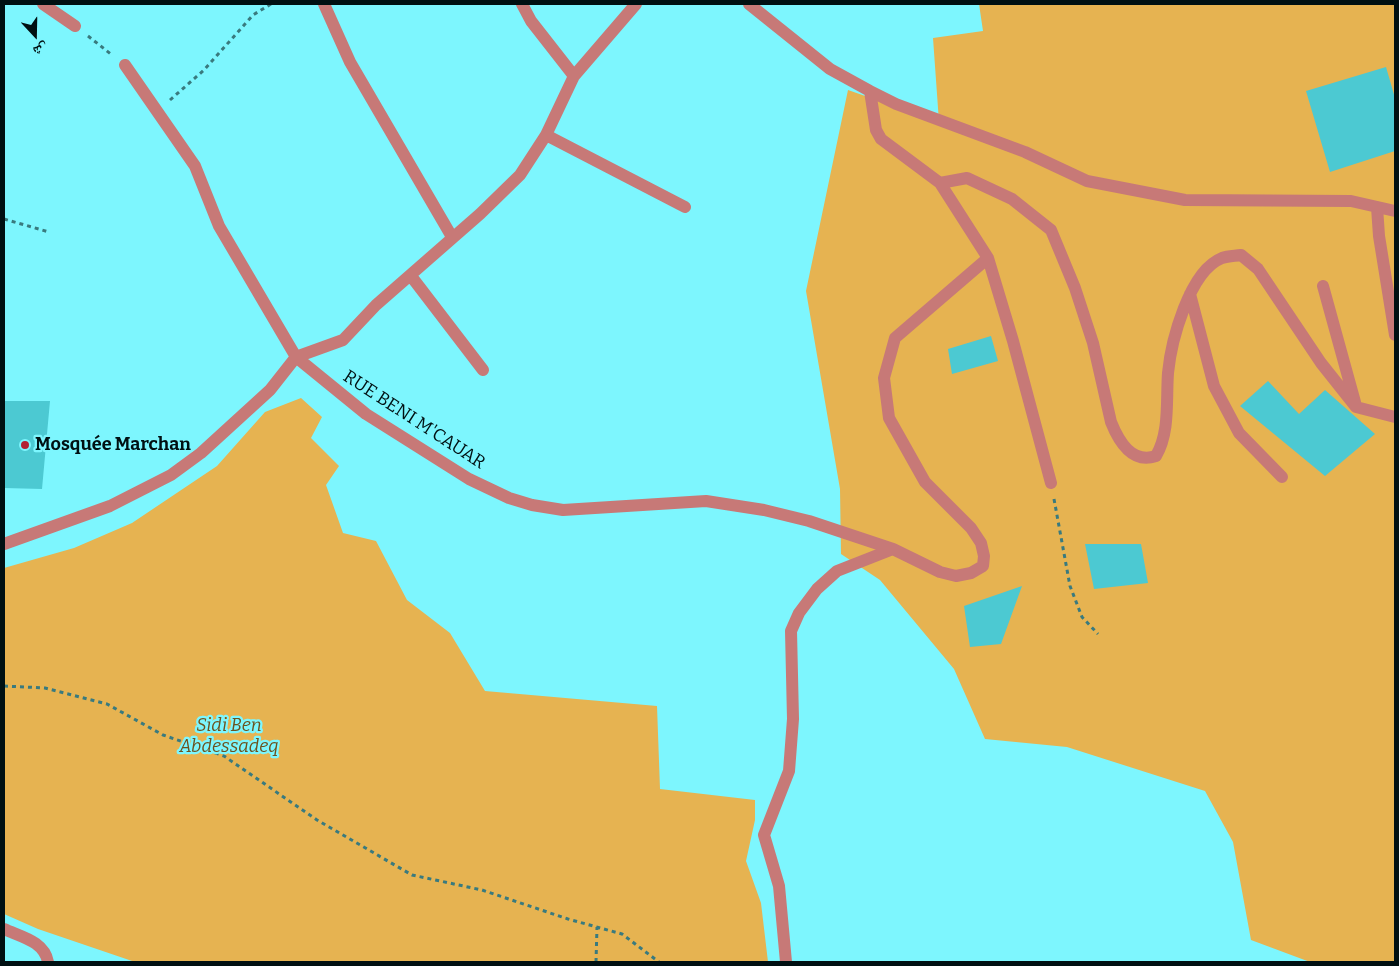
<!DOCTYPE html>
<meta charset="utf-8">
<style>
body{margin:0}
#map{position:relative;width:1399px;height:966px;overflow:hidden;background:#7df6fe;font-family:Bitter,"Noto Naskh Arabic",serif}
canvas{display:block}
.frame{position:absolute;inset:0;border:5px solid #001012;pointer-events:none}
.north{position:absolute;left:10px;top:10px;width:50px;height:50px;-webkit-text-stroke:4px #7df6fe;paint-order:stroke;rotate:159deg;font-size:14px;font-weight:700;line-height:20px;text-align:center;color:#001012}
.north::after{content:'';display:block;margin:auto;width:18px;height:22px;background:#001012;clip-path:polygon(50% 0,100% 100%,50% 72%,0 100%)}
</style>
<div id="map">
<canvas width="1399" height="966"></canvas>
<div class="frame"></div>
<div class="north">ش</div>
</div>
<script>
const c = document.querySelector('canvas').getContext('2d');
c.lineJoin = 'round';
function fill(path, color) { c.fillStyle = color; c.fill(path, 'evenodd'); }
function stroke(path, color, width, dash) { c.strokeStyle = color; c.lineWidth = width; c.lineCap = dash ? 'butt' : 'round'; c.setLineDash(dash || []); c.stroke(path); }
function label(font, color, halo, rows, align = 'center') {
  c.font = font + ' Bitter,serif'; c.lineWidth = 4.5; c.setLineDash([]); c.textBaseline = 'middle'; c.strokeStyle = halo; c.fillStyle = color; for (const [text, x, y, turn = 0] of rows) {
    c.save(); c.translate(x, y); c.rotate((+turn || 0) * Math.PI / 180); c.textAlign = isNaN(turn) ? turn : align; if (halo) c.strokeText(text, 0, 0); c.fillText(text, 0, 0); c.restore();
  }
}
fill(new Path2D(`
 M979 4H1395V962H1310L1251 940 1233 842 1205 791 1067 747 985 739 954 669 880 580 841 554 840 489 806 291 848 90 939 122 933 38 983 31Z
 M301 398 322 417 311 438 339 466 326 485 343 533 376 541 407 600 450 633 485 691 657 706 660 789 755 800V820L746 861 761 903 768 962H135L38 929 4 914V568L74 548 132 523 217 466 265 412Z`), '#e6b351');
fill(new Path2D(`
 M1386 67 1395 98V151L1330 172 1306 91Z
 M991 336 998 361 952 374 948 349Z
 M1268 381 1299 414 1325 390 1375 434 1325 476 1240 406Z
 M4 401H50L42 489 4 488Z
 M1085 544H1141L1148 583 1094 589Z
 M1022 586 1001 644 970 647 964 606Z`), '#4cc9d2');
stroke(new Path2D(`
 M88 36 112 55
 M170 100 204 70 253 15 271 4
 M4 219 49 232
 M1054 499 1070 586 1082 617 1098 634
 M4 686 45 688 107 704 163 735 224 756 317 820 412 875 482 890 568 919 622 934 659 962
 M596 962 597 927`), '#397a7e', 3, [4, 4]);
stroke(new Path2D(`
 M43 4 75 26
 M324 4 350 62 452 237
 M522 4 531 21 574 76
 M749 4 830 69 870 91 896 104 1025 152 1087 181 1185 200 1351 201 1395 211
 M125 65 195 166 219 226 296 357 366 414 469 479 509 498 532 505 563 510 706 501 764 510 809 521 893 549 940 572 956 576 971 573 983 566 984 556 981 543 971 528 925 482 889 418 884 378 895 338 988 258
 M870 91 876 130 881 139 940 183
 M546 135 685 207
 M1377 207 1379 236 1395 335
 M411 276 483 370
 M1323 286 1355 402
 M1190 294 1214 386 1239 433 1282 477
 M1051 483 1013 341 988 258 940 183 967 178 1012 199 1051 230 1075 288 1093 343 1111 422C1119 442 1132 464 1156 456 1170 432 1166 401 1168 373 1171 342 1189 271 1222 258 1228 256 1235 256 1241 255L1258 269 1321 363 1356 407 1395 417
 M4 544 110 506 171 475 201 453 270 390 296 357 343 340 376 305 480 214 520 175 546 135 574 76 636 4
 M4 929C21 937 44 941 48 962
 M786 962 779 886 764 835 789 771 793 719 791 631 799 613 817 589 837 571 893 549`), '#c77977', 12);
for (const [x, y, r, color] of [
 [25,445,5,"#b32132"]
]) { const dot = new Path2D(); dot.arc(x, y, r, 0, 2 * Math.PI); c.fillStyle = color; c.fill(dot); stroke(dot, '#7df6fe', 2); }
label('18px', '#001012', '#7df6fe', [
 ["RUE BENI M'CAUAR",414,420,33]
]);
label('bold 18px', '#001012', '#7df6fe', [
 ["Mosquée Marchan",35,445]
], 'left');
label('italic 18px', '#6c521e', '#7df6fe', [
 ["Sidi Ben",229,726],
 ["Abdessadeq",229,747]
]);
</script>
